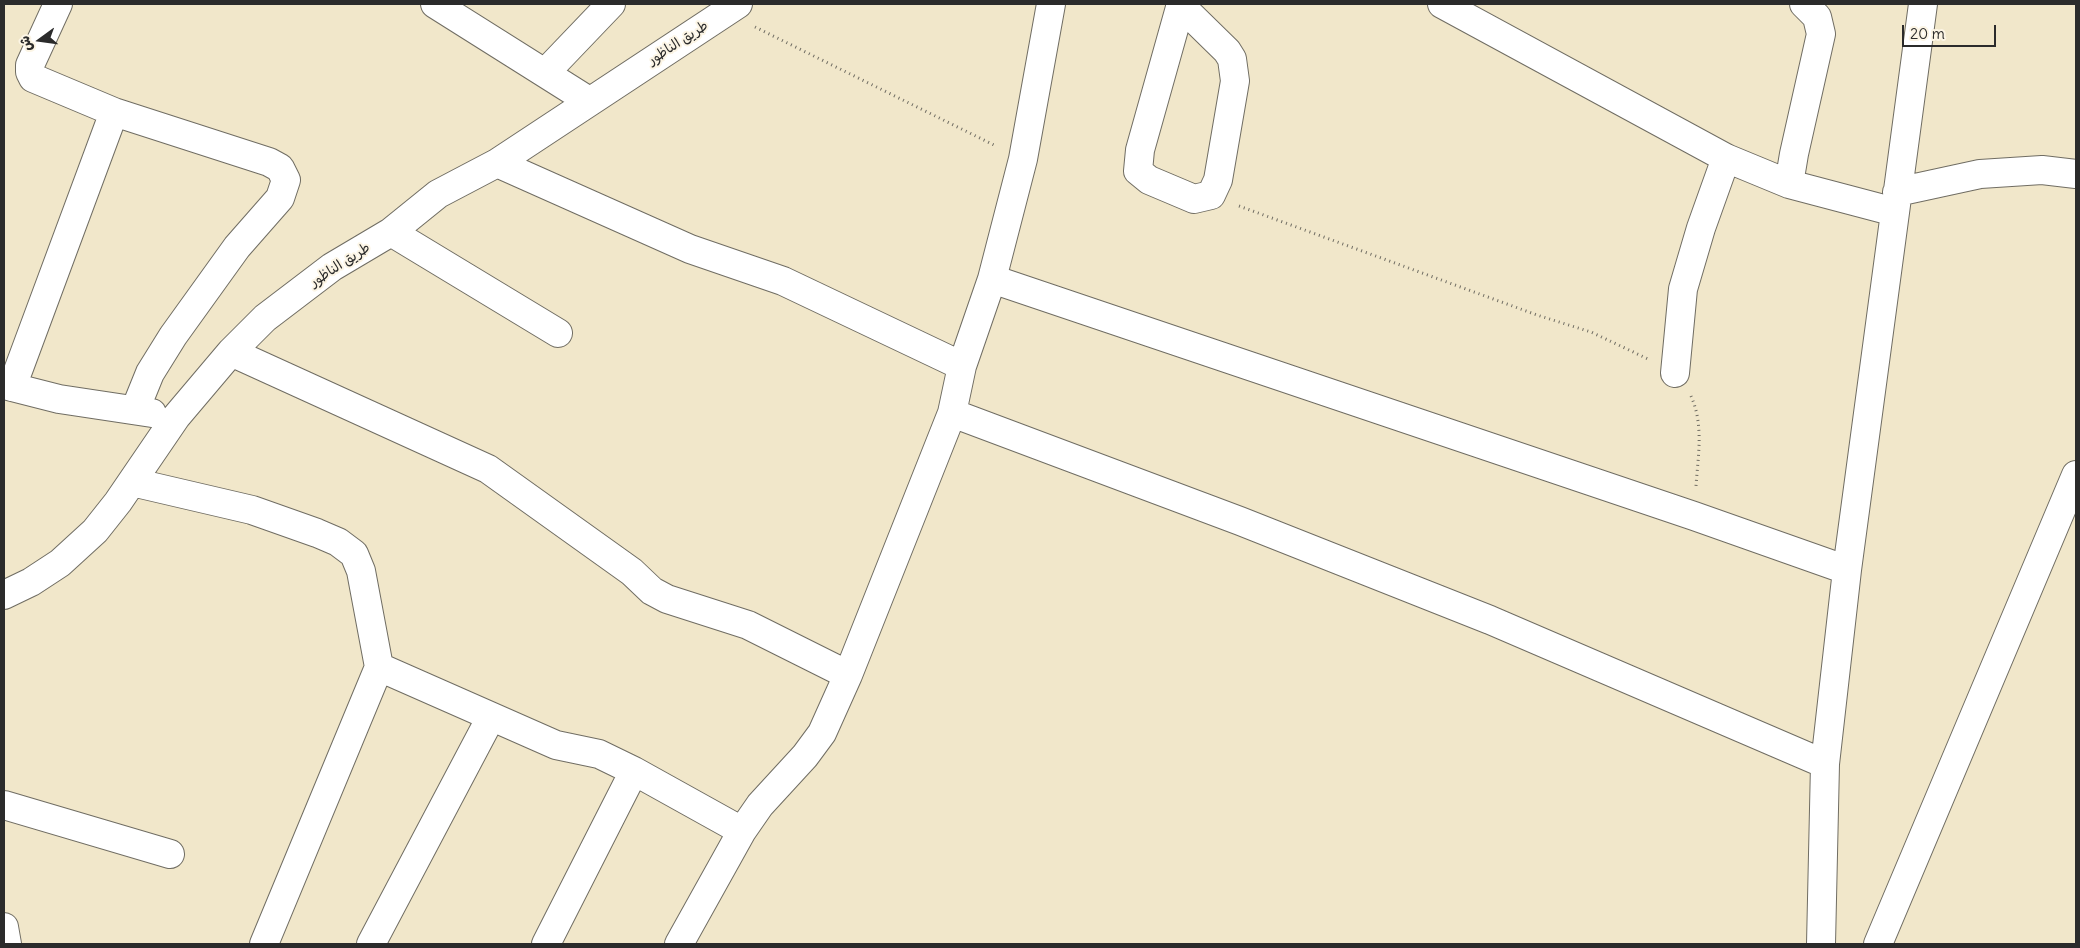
<!DOCTYPE html>
<meta charset="utf-8">
<style>
body{margin:0}
#map{position:relative;width:2080px;height:948px;overflow:hidden;background:#f1e7ca;font-family:Delius,"Playpen Sans Arabic",sans-serif}
canvas{display:block}
.frame{position:absolute;inset:0;border:5px solid #2b2b2b;pointer-events:none}
.north{position:absolute;left:15px;top:15px;width:50px;height:50px;-webkit-text-stroke:4px #fcf5e5;paint-order:stroke;rotate:256deg;font-size:14px;font-weight:700;line-height:20px;text-align:center;color:#2b2b2b}
.north::after{content:'';display:block;margin:auto;width:18px;height:22px;background:#2b2b2b;clip-path:polygon(50% 0,100% 100%,50% 72%,0 100%)}
.scale{position:absolute;left:1902px;top:25px;width:94px;height:22px;box-sizing:border-box;border:2px solid #2b2b2b;border-top:0;padding-left:6px;font-size:15px;line-height:18px;white-space:nowrap;color:#2b2b2b;-webkit-text-stroke:4px #fcf5e5;paint-order:stroke}
</style>
<div id="map">
<canvas width="2080" height="948"></canvas>
<div class="frame"></div>
<div class="north">ش</div>
<div class="scale">20 m</div>
</div>
<script>
const c = document.querySelector('canvas').getContext('2d');
c.lineJoin = 'round';
function stroke(path, color, width, dash) { c.strokeStyle = color; c.lineWidth = width; c.lineCap = dash ? 'butt' : 'round'; c.setLineDash(dash || []); c.stroke(path); }
function label(font, color, halo, rows, align = 'center') {
  c.font = font + ' Delius,"Playpen Sans Arabic",sans-serif'; c.lineWidth = 4; c.setLineDash([]); c.textBaseline = 'middle'; c.strokeStyle = halo; c.fillStyle = color; for (const [text, x, y, turn = 0] of rows) {
    c.save(); c.translate(x, y); c.rotate((+turn || 0) * Math.PI / 180); c.textAlign = isNaN(turn) ? turn : align; if (halo) c.strokeText(text, 0, 0); c.fillText(text, 0, 0); c.restore();
  }
}
const minor = new Path2D(`
 M435 4 589 101
 M1442 4 1726 158 1789 184 1895 212
 M1180 5 1227 51 1232 59 1235 81 1218 180 1211 195 1194 199 1149 180 1138 171 1140 150 1181 4
 M545 73 611 4
 M114 112 269 162 280 168 286 180 280 198 237 247 173 336 150 373 135 410
 M497 163 690 249 783 281 962 366
 M1789 184 1794 154 1821 34 1817 17 1804 4
 M1897 192 1980 174 2042 170 2076 174
 M391 232 558 333
 M992 279 1694 516 1847 570
 M231 352 488 469 632 572 652 591 667 599 748 625 848 675
 M1675 373 1683 289 1701 228 1726 158
 M4 385 59 399 152 413
 M12 387 114 112 33 78 30 72V65L58 4
 M952 413 1240 521 1490 620 1825 764
 M132 482 252 510 317 533 338 542 354 554 361 571 379 667 264 944
 M4 595 31 582 60 563 95 531 118 502 176 417 231 352 265 318 332 267 391 232 438 194 497 163 738 4
 M379 667 556 745 599 754 634 771 742 831
 M4 805 170 854
 M4 927 7 944
 M371 944 491 717
 M546 944 634 771
 M679 944 742 831 760 805 805 756 822 733 848 675 952 413 962 366 992 279 1023 159 1051 4
 M1821 944 1825 764 1847 570 1923 4
 M1878 944 2076 475`);
stroke(minor, '#706d63', 30);
stroke(new Path2D(`
 M755 27 996 146
 M1239 206 1537 315 1591 332 1648 359
 M1691 396C1704 425 1698 456 1696 486`), '#706d63', 3, [1, 4]);
stroke(minor, '#fff', 28);
label('14px', '#2b2b2b', '#fcf5e5', [
 ["طريق الناظور",678,43,-33],
 ["طريق الناظور",340,265,-33]
]);
</script>
